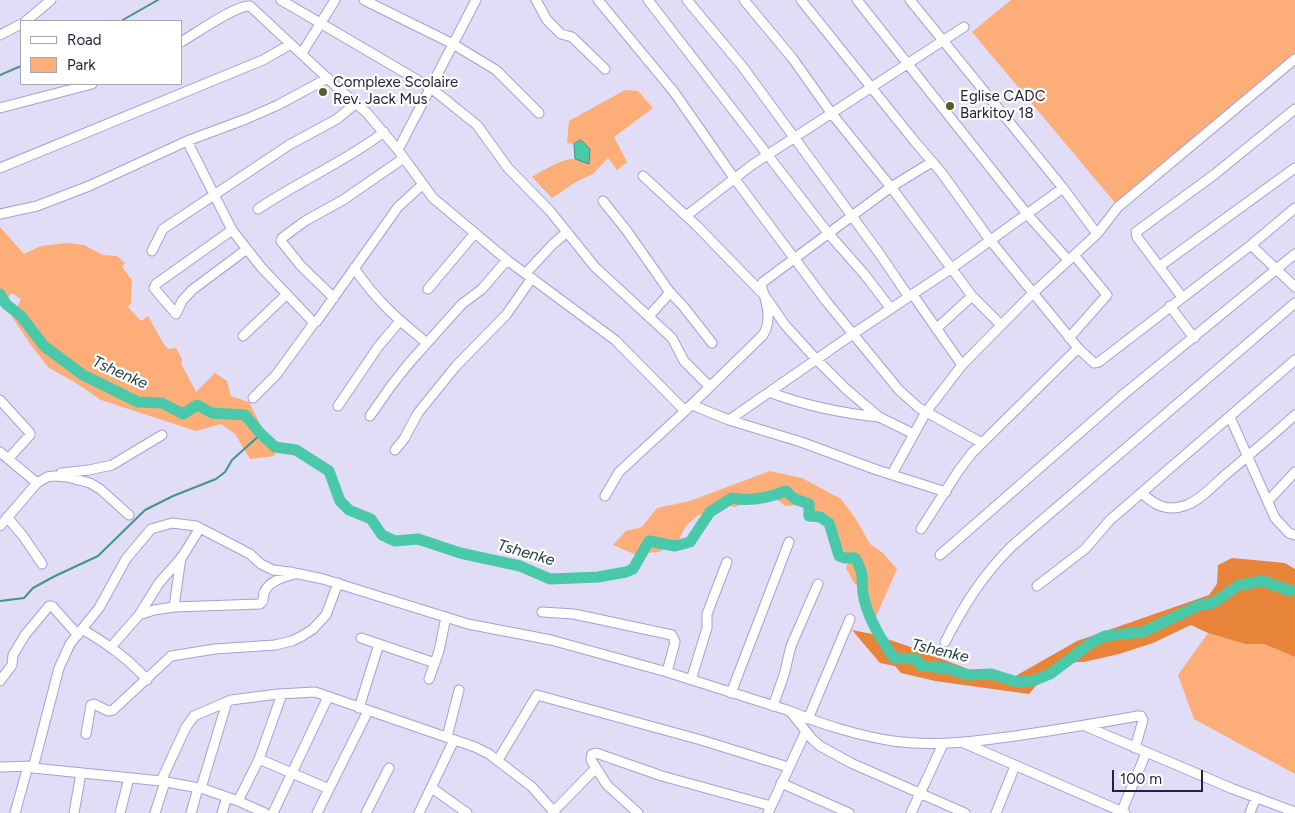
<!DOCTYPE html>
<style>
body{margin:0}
#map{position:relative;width:1295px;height:813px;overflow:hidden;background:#e1ddf6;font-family:Figtree,sans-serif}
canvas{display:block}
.legend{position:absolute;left:20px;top:20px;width:162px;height:65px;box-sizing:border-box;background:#fff;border:1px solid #a9a6b0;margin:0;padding:6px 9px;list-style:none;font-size:15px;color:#272139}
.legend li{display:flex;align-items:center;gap:10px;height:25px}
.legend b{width:25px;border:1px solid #a9a6b0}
.scale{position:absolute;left:1112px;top:770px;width:91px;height:22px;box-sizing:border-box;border:2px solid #272139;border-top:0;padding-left:6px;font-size:15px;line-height:18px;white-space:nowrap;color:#272139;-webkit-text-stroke:4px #fff;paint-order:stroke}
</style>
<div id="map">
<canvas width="1295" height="813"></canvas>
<ul class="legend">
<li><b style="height:6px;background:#fff"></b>Road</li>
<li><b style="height:14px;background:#fdad77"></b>Park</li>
</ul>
<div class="scale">100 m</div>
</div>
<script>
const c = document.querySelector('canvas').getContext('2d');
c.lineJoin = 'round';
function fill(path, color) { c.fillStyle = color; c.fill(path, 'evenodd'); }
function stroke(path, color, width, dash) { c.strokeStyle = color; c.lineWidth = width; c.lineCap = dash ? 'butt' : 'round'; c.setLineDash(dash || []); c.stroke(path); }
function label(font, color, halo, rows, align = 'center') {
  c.font = font + ' Figtree,sans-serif'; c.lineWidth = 4.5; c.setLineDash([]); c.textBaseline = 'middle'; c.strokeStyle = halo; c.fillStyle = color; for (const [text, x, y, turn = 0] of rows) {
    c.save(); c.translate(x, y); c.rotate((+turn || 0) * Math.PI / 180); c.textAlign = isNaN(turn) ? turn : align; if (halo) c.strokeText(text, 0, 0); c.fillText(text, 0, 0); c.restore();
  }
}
fill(new Path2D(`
 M1011 0H1295V54L1116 204 972 32Z
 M625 90 638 91 653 108 614 137 627 162 617 170 608 158 593 174 576 182 552 198 532 177C542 171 561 159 573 159 578 159 584 162 589 163L581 140 574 144 567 143 569 121Z
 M0 227 24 254 41 246 67 243 84 245 103 255 117 256 125 263 122 267 132 280 131 303 128 307 141 321 148 316 163 343 168 349 176 348 182 359 181 363 196 392 215 373 227 381 231 396 249 402 262 428 279 443 274 456 250 459 235 434 221 424 196 431 101 400 73 381 49 368 33 348 12 317 21 299 12 293 3 303 0 305Z
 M770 471 802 478 841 499 856 519 870 544 883 553 897 569 874 621 866 616 868 596 854 583 846 568 850 557 835 542 834 528 814 510 800 505 785 506 774 497 749 500 735 507 724 505 697 516 686 526 677 543 659 552 634 554 613 545 626 531 642 527 657 508 690 501Z
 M1208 633 1245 644H1264L1295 657V774L1194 719 1178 675Z`), '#fdad77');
fill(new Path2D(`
 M1232 558 1285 563 1295 569V657L1264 644H1245L1208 633 1191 625 1153 643 1119 654 1084 662H1076L1069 665 1040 681 1029 694 935 681 901 673 895 666 880 663 852 630 872 634 908 646 989 677 1012 678 1077 641 1209 595 1217 584 1218 565Z`), '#e78439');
const water = new Path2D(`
 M581 140 590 149 589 164 575 159 574 144Z`);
fill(water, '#4ac8aa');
stroke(water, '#409688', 1);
stroke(new Path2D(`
 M121 21 158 0
 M0 75 21 66
 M0 601 24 598 33 588 55 576 98 556 145 510 173 496 216 479 225 472 232 460 261 434`), '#409688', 2);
stroke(new Path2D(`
 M0 294 6 304 21 316 44 346 83 375 138 402 162 403 183 414 197 405 212 413 245 415 261 434 275 447 296 450 329 471 340 501 349 510 371 519 382 535 395 541 418 539 460 553 520 566 550 579 598 577 626 572 633 569 649 541 675 546 690 542 710 512 732 498C751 502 768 498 786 491L795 499 809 504V516L820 517 829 523 839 556 845 558H855C866 576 860 581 864 599 870 622 881 639 894 658L915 659 922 666 946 668 968 675 991 674 1017 682 1033 681 1050 674 1091 643 1105 636 1143 632 1200 605 1213 603 1239 585 1263 581 1290 591 1295 590`), '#4ac8aa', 11);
const minor = new Path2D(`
 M281 0 431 88 477 125 508 168 550 211 595 267 672 338 684 361 710 387
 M364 0 453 44 496 70 539 113
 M536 0 547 20 561 34 572 37 605 69
 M598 0 674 92 734 178 826 301 899 390 919 408 982 443
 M648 0 828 233 865 275 891 309
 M687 0 742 66 879 253 909 297
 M744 0 793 59 832 114 891 187 972 296 1001 325
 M801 0 916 143 941 172 990 240 1078 348
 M857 0 1027 214 1068 260
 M910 0 1063 188 1097 234
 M26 21 51 0
 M0 35 21 24
 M181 42C195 34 237 4 250 6L339 89 367 113 398 150 433 198 507 260 615 340 685 411
 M302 53 335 0
 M0 108 92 84
 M187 141 232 230 261 267 314 323
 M398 150 476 0
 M0 168 263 60 291 44
 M643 176 696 225 765 296 785 325 816 359 846 389 879 417 914 434
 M603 201 627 231 669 291 667 296 649 316
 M258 209C299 181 345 162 384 132
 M0 214 37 206 89 186 187 141 246 119 278 105 328 78
 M686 216 752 165 964 27
 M232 230 156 284 154 288 176 314 182 301 192 290 247 249
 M1251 245 1295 287
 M152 251 163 229 289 145 337 119 356 103
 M1160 266 1295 168
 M354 268C376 300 397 319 427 343
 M526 273 553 244 567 232
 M428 289 475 233
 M669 291 683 306 712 343
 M913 295 962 365
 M1182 297 1137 237 1136 232 1215 174 1295 109
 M334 298 301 266 281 241 282 238 305 221 343 200 404 158
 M1170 306 1194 338
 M936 329 972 296
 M243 336 287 294
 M1069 338 1107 295 1074 255
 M769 392C806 406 839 413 879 417
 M253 398 276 375 314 323 317 321 398 207 422 185
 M0 400 30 433V435L8 459
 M692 405 729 420 801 442 877 470 946 492
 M338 406 378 347 400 321
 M370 416 391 386 410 362 462 304 482 289 507 260
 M1230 417 1275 518 1289 533 1295 535
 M729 420 853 334 952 268 1063 188
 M395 450 404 439 418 413 456 366 506 315 532 278
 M0 452 37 483
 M61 473 89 470 112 465 162 435
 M892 474 926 412 962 365 1033 293 1097 234 1118 207 1295 59
 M1142 493C1155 506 1168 512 1187 505 1201 499 1213 486 1224 476 1248 456 1272 436 1295 415
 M605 496 619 472 685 411 763 335C773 319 766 301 761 285L763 282 891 187 932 162
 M1268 501 1295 472
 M7 517 23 536 42 564
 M0 526 37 483 47 477 54 476 67 477 90 483 100 489 129 515
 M921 529 959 470 972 453 1078 348 1094 363 1099 362 1251 245 1295 208
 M940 555 1124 394 1295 254
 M1037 586 1085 549 1110 520 1295 360
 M174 607 181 557
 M542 612 574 614 672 635 675 642 667 672
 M139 615 154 610 174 607 260 604C264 601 263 599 264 593 268 581 284 577 295 574
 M82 629C107 644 128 658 147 680
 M361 638 435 663
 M945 642C964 605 982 576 1012 546L1295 303
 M111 647 139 615 159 583 182 557 200 528
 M429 679 439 651 446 617
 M691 680 707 628V614L727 562
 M0 681 12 665 13 655 25 635 49 606H52L78 635
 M731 693 789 542
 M773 706 784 675 791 646 818 584
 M359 708 379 644
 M790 711 812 739 820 746 851 763 965 813
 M808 719 850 619
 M1085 726 1233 789 1295 812
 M86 734 91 705 94 704 108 711 113 710 171 656 215 649 275 645 292 641 302 636 313 629 326 615 338 583
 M447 737 459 690
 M964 743 1125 813
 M259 759 329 789
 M498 760 537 695 701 740 788 767
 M0 767 33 766
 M161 781 186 727 194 716 231 700 278 694 315 692 475 747 489 754 532 787 555 813
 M781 783 849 813
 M201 788 227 702
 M432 788 467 813
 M238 801 259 759 282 694
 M15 813 28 766
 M74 813 81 773
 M120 813 129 778
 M155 813 165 782
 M191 813 198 788
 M222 813 227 797
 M265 813 238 801 204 789 161 781 33 768 59 668 70 644 99 608 126 559 151 529 172 523 196 526 250 554 261 564 273 570 290 572 323 579 468 624 551 640 667 672 790 711C820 724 860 736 893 741 936 747 979 741 1022 735 1061 729 1100 723 1138 716H1141L1143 720 1135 748
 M273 813 328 697
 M317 813 368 711
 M366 813 389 768
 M419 813 454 740
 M552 813 595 769
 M638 813 607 785 591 760 592 754 596 753 662 776 771 806
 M768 813 806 731
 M911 813 943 744
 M996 813 1015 766
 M1121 813 1146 753
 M1250 813 1256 797`);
stroke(minor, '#aa9dd9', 11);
stroke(minor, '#fff', 9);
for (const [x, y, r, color] of [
 [323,92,5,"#575d2b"],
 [950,106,5,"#575d2b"]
]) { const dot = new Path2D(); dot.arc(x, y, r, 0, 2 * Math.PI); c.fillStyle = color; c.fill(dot); stroke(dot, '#fff', 2); }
label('15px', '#272139', '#fff', [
 ["Complexe Scolaire",333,83],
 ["Rev. Jack Mus",333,100],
 ["Eglise CADC",960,97],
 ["Barkitoy 18",960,114]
], 'left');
label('italic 16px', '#26413a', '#fff', [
 ["Tshenke",120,373,24],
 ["Tshenke",526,553,16],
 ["Tshenke",940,651,13]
]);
</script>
